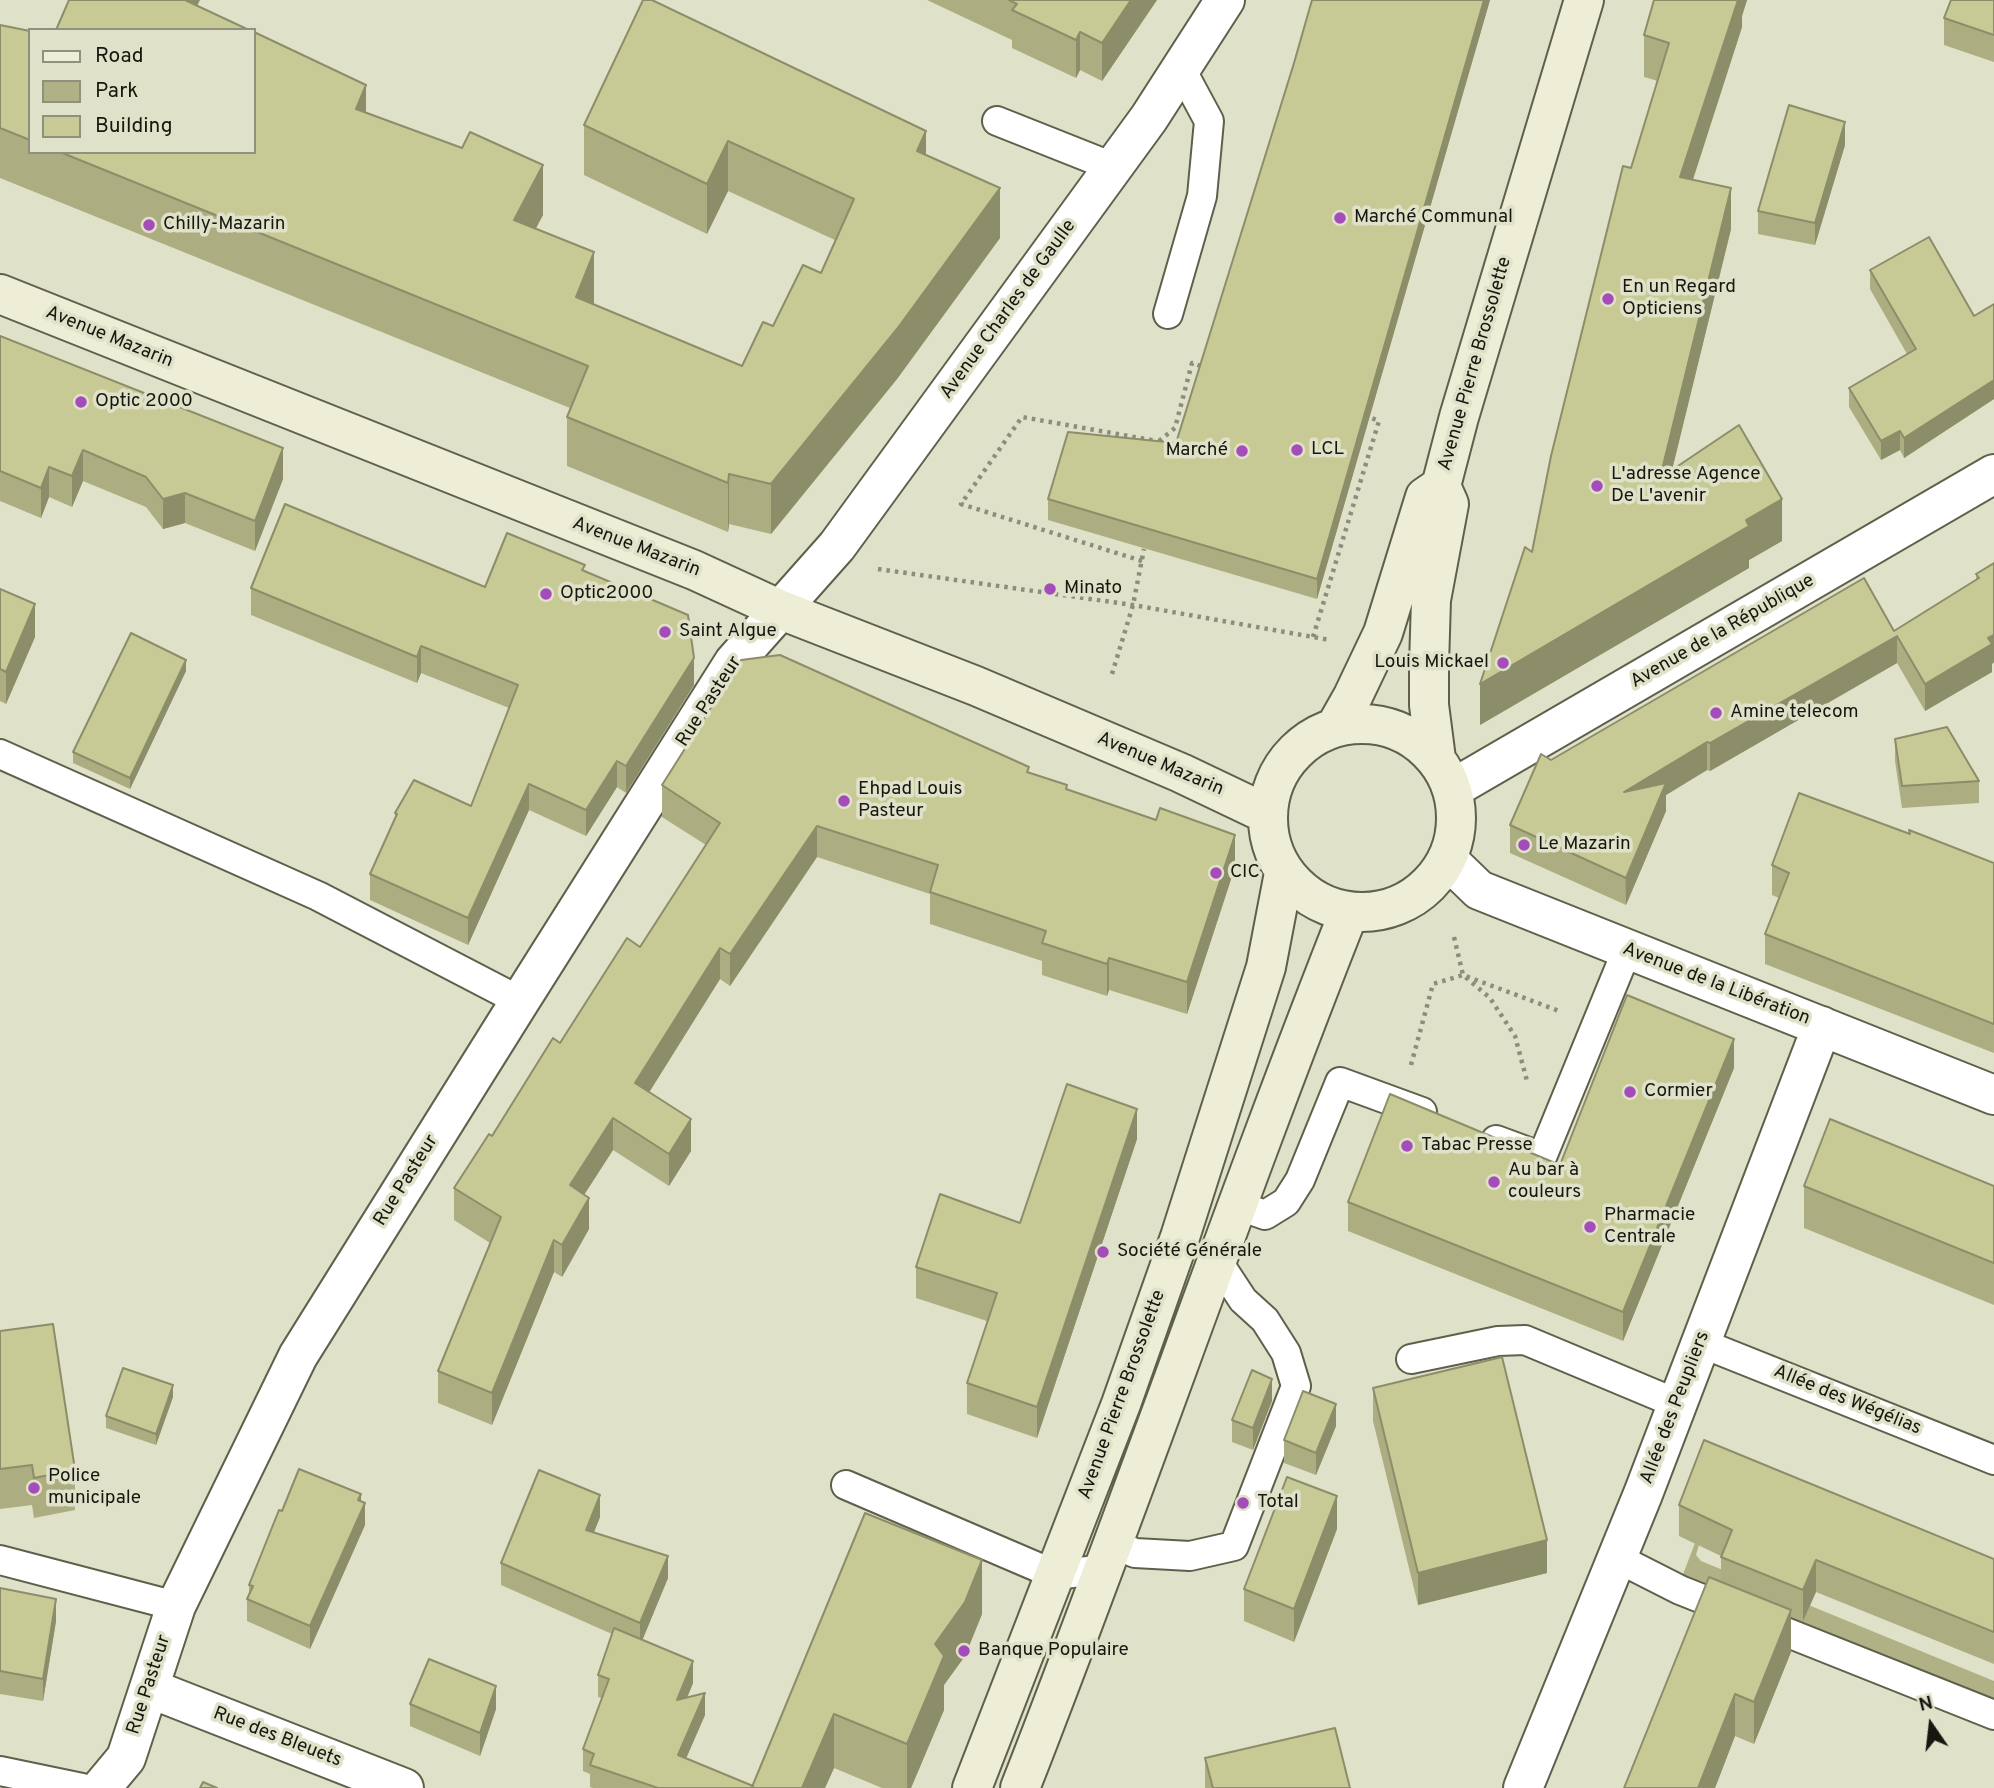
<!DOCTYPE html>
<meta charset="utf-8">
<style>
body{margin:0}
#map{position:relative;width:1994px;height:1788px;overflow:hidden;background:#e0e1c9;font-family:Overpass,sans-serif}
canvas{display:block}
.legend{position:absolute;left:28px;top:28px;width:228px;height:126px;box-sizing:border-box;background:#e0e1c9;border:2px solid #90907f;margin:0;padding:9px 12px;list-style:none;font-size:21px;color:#17170f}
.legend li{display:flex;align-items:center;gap:14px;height:35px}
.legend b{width:35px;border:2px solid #90907f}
.north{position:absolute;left:1896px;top:1690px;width:70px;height:70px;-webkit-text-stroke:5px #e0e1c9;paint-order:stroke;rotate:346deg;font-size:19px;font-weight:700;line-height:28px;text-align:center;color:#17170f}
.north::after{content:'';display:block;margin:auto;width:24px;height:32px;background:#17170f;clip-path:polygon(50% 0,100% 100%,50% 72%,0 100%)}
</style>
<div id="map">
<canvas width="1994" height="1788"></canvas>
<ul class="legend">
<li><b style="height:9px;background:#eeeed7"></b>Road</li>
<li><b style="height:19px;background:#b0b285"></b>Park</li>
<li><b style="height:19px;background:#c8ca96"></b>Building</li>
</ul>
<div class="north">N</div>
</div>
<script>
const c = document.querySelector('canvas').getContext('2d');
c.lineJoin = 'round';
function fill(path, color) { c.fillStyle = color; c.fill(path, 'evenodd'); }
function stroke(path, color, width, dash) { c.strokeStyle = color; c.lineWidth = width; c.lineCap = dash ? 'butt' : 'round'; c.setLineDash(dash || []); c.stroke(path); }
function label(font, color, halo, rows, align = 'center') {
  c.font = font + ' Overpass,sans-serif'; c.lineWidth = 7; c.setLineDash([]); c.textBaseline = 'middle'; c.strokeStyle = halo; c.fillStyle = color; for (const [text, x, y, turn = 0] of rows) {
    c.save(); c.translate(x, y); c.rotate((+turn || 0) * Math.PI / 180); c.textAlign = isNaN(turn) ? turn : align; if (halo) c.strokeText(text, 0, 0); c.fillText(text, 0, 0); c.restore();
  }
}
fill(new Path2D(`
 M1695 1543 1699 1545 1696 1555 1701 1561 1994 1681V1703L1682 1577Z`), '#b0b285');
const lane = new Path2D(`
 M997 121 1113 167
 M1168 314 1202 196 1209 121 1181 69
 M0 754 318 896 520 1001
 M1496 1140 1542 1157 1627 950
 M1237 1205 1265 1215 1286 1202 1300 1180 1340 1082 1422 1112
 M1701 1343 1994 1460
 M1411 1359 1498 1341 1525 1340 1678 1404
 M846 1485 1056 1575 1104 1569
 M1113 1544 1135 1553 1190 1556 1234 1546 1296 1386 1286 1353 1265 1320 1243 1300 1218 1262
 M1617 1558 1680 1590 1994 1715
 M0 1560 176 1606
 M0 1771 82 1788`);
const street = new Path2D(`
 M1452 789 1994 474
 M1447 859 1479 890 1994 1095
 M149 1688 404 1788
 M101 1788 126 1758 176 1606 298 1356 520 1001 734 662 837 546 1149 118 1225 0
 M1523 1788 1643 1494 1822 1026`);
const secondary = new Path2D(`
 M0 294 694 570 781 610 976 686 1181 773 1267 814
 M1268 818a94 94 0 1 1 188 0a94 94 0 1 1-188 0Z
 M1336 726 1353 696 1383 633 1425 497 1441 486
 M1436 759 1429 705V665L1431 600 1449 504 1441 486 1459 417 1584 0
 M972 1788 1121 1404 1180 1237 1266 967 1284 873
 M1020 1788C1134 1498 1234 1202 1349 912`);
stroke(lane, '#5f604b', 32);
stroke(street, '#5f604b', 42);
stroke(secondary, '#5f604b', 42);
stroke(new Path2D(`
 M1159 441 1175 428 1192 363 1204 367
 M1142 561 961 504 1022 417 1157 441
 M878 569 1133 605 1330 640
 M1313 637 1379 421 1366 416
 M1112 674 1133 605 1144 549
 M1454 937 1463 975 1490 998 1515 1036 1527 1081
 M1411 1065 1433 984 1463 975 1559 1011`), '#8c8d7c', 4.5, [3.5, 5]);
stroke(lane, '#fff', 28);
stroke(street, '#fff', 38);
stroke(secondary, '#eeeed7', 38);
fill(new Path2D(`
 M927 0H1157L1102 81 1080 70 1076 78 1012 48V40Z
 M1312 0H1490L1317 599 1048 520V499L1176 443 1294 63Z
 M1654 0H1747L1742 16V27L1693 180 1731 229 1672 470 1782 541 1749 560V568L1480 725 1532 552 1631 168 1658 81 1644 77V35Z
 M1994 0V62L1944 45V18Z
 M0 25 30 31V152H254L366 113 543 215 535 229 594 302 593 304 742 366 773 326 821 273 835 240 728 191 707 234 584 175V125L926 155 1000 238 897 379 771 534 729 524 728 532 567 466V417L570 408 0 178Z
 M1845 145 1815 245 1758 234V211Z
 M1870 270 1974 316 1994 304V399L1904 458 1900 450 1881 460 1849 407V388L1907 354 1870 289Z
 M0 336 283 479 255 551 185 523 163 529 146 507 83 481 72 507 49 497 41 518 0 501Z
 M1994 563V662L1992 664V672L1925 711 1897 663 1710 771 1707 770 1666 795V811L1626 905 1510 853V825L1551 760 1894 631 1976 580V574Z
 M585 571 694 685 626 793 617 787 586 836 529 810 468 945 370 900V874L395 819V813L471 806 509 708 421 673 417 683 251 615V588L485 587Z
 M0 589 35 637 6 704 0 701Z
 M186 671 130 789 73 763V752Z
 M1895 739 1979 781V803L1902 808 1895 761Z
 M1029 772 1235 867 1187 1014 1109 990 1107 996 1042 975V961L930 924V894L817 857 730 986 720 979 649 1092 691 1151 669 1186 613 1150 584 1194 589 1229 562 1277 554 1272 492 1425 438 1403V1371L490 1243 454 1220V1188L560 1043 640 947 706 845 662 817V785Z
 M1909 830 1994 863V1053L1765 964V934L1779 898 1772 895V865L1909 834Z
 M1734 1068 1623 1341 1348 1231V1202L1560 1165Z
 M1137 1139 1037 1438 967 1414V1383L987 1321 916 1298V1267L1020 1223Z
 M1804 1186H1994V1305L1804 1228Z
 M0 1331 75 1470V1510L34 1518 32 1505 0 1509Z
 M1373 1388 1547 1573 1418 1605 1373 1421Z
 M173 1397 156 1445 106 1428V1416Z
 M1272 1401 1253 1450 1232 1442V1420Z
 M1336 1426 1316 1475 1284 1463V1440Z
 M361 1501 365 1525 310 1649 247 1621V1599L249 1593V1585L282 1511Z
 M1679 1505 1994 1559V1664L1816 1592 1803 1621 1791 1616V1652L1754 1744 1735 1736 1715 1788H1624L1721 1582V1556L1679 1536Z
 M865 1513 982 1614 965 1656 944 1685V1710L911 1788H882L834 1768 825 1788H593L590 1787V1774L583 1771V1749L602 1698 598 1697V1675L612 1634 501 1585V1563L600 1517 594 1532 668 1578 642 1640 693 1683 687 1698 705 1715 686 1758 753 1786Z
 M1337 1529 1294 1642 1244 1621V1589Z
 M0 1588 56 1621 43 1701 0 1694Z
 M410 1704 496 1709 480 1756 410 1726Z
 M1205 1758 1350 1788H1205Z`), '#acae81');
fill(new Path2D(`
 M177 0H200L185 30Z
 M1131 0H1157L1102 81V43Z
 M1484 0H1490L1317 599V579Z
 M1738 0H1747L1742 16V27L1680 219V177Z
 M1080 32V70L1076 78V40Z
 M366 85V134L356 109Z
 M1845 122V145L1815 245V223Z
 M926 131V180L917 151Z
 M728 141V191L707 234V184Z
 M543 165V215L514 270V220Z
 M1000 188V238L897 379 771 534V484Z
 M1731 188V229L1660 519V478Z
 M594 252V302L576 347V297Z
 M1994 380V399L1904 458V438Z
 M1900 431V450L1881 460V441Z
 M283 448V479L255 551V521Z
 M83 450V481L72 507V476Z
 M49 467V497L41 518V488Z
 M729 474V524L728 532V483Z
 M185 493V523L163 529V499Z
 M1782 499V541L1749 560V568L1480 725V684L1746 520Z
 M35 604V637L6 704V672Z
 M1994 635V662L1992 664V672L1925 711V684Z
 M1897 636V663L1710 771V743Z
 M421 646V673L417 683V657Z
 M694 658V685L626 793V766Z
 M186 660V671L130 789V778Z
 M1707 742V770L1666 795V811L1626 905 1624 792Z
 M617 761V787L586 836V810Z
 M529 784V810L468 945V918Z
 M817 826V857L730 986V954Z
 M1235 835V867L1187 1014V982Z
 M720 948V979L635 1115V1083Z
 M1109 958V990L1107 996V964Z
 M1734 1039V1068L1623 1341V1312Z
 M1137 1109V1139L1037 1438V1407Z
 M613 1118V1150L570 1217V1185Z
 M691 1119V1151L669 1186V1154Z
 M589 1198V1229L562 1277V1245Z
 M554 1240V1272L492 1425V1393Z
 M1272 1379V1401L1253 1450V1428Z
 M173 1385V1397L156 1445V1434Z
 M1336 1404V1426L1316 1475V1453Z
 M361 1494V1512L365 1503V1525L310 1649V1626Z
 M600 1495V1517L586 1552V1530Z
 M1337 1496V1529L1294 1642V1609Z
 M1547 1540V1573L1418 1605V1573Z
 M668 1556V1578L640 1646V1623Z
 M982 1560V1614L965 1656 944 1685V1710L911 1788H907V1744L935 1644Z
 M1816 1560V1592L1803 1621V1590Z
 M56 1599V1621L43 1701V1679Z
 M1791 1610V1652L1754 1744V1702Z
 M693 1661V1683L677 1722V1700Z
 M496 1686V1709L480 1756V1733Z
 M705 1693V1715L678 1777V1755Z
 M1735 1694V1736L1715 1788H1698Z
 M834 1714V1768L825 1788H802Z`), '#8c8d69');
const building = new Path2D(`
 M69 0H185L249 30H56Z
 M643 0H652L926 131 917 151 1000 188 897 329 771 484 729 474 728 483 567 417 588 366 60 152H254V32L366 85 356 109 462 148 470 132 543 165 514 220 594 252 576 297 742 366 763 322 773 326 803 265 821 273 854 199 728 141 707 184 584 125Z
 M1009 0H1131L1102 43 1080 32 1076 40 1012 10 1017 4Z
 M1312 0H1484L1317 579 1048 499 1068 432 1176 443 1294 63Z
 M1654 0H1738L1680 177 1731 188 1660 478 1739 425 1782 499 1746 520 1749 526 1480 684 1525 547 1532 552 1551 456 1623 166 1631 168 1669 43 1644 35Z
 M1951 0H1994V35L1944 18Z
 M0 25 30 31V140L0 128Z
 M1789 105 1845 122 1815 223 1758 211Z
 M1929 237 1974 316 1994 304V380L1904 438 1900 431 1881 441 1849 388 1916 349 1870 270Z
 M0 336 283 448 255 521 185 493 163 499 146 477 83 450 72 476 49 467 41 488 0 471Z
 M285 504 485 587 507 533 585 565 582 570 688 615 694 658 626 766 617 761 586 810 529 784 468 918 370 874 397 814 395 813 414 780 471 806 518 685 421 646 417 657 251 588Z
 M1994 563V635L1988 638 1992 644 1925 684 1897 636 1710 743 1707 742 1624 792 1666 783 1626 878 1510 825 1541 754 1551 760 1864 578 1894 631 1979 578 1976 574Z
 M0 589 35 604 6 672 0 669Z
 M131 633 186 660 130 778 73 752Z
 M780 655 1029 767 1027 772 1067 785 1066 789 1156 820 1160 808 1235 835 1187 982 1109 958 1107 964 1042 943 1046 931 930 892 938 865 817 826 730 954 720 948 635 1083 691 1119 669 1154 613 1118 570 1185 589 1198 562 1245 554 1240 492 1393 438 1371 501 1217 454 1188 489 1134 492 1136 553 1038 560 1043 627 938 640 947 720 823 662 785 741 660Z
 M1947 727 1979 781 1902 786 1895 739Z
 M1799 793 1910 834 1909 830 1994 863V1024L1765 934 1789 873 1772 865Z
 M1627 995 1734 1039 1623 1312 1348 1202 1390 1094 1560 1165Z
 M1067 1084 1137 1109 1037 1407 967 1383 997 1293 916 1267 940 1194 1020 1223Z
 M1830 1119 1994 1186V1263L1804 1186Z
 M53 1324 75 1470 34 1478 32 1465 0 1469V1331Z
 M1502 1357 1547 1540 1418 1573 1373 1388Z
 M123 1368 173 1385 156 1434 106 1416Z
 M1252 1370 1272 1379 1253 1428 1232 1420Z
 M1303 1391 1336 1404 1316 1453 1284 1440Z
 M1704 1440 1994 1559V1632L1816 1560 1803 1590 1721 1557 1732 1530 1679 1505Z
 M299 1469 361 1494 358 1500 365 1503 310 1626 247 1599 253 1586 249 1585 279 1510 282 1511Z
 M539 1470 600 1495 586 1530 668 1556 640 1623 501 1563Z
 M1287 1477 1337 1496 1294 1609 1244 1589Z
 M865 1513 982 1560 965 1602 935 1644 944 1656 907 1744 834 1714 802 1788H755L752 1787Z
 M1709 1577 1791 1610 1754 1702 1735 1694 1698 1788H1624Z
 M0 1588 56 1599 43 1679 0 1671Z
 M614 1628 693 1661 677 1700 705 1693 678 1755 753 1786 752 1788H658L590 1765 594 1754 583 1749 609 1679 598 1675Z
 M429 1659 496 1686 480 1733 410 1704Z
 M1335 1728 1350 1788H1213L1205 1758Z
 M203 1782 217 1788H200Z`);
fill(building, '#c8ca96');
stroke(building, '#8c8d69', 2);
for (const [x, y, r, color] of [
 [1340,218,7,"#a44cb9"],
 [149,225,7,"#a44cb9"],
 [1608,299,7,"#a44cb9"],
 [81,402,7,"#a44cb9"],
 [1297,450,7,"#a44cb9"],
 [1242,451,7,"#a44cb9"],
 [1597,486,7,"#a44cb9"],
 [1050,589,7,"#a44cb9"],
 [546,594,7,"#a44cb9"],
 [665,632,7,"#a44cb9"],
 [1503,663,7,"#a44cb9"],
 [1716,713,7,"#a44cb9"],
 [844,801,7,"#a44cb9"],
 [1524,845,7,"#a44cb9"],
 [1216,873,7,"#a44cb9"],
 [1630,1092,7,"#a44cb9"],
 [1407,1146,7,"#a44cb9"],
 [1494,1182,7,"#a44cb9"],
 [1590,1227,7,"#a44cb9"],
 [1103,1252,7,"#a44cb9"],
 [34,1488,7,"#a44cb9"],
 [1243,1503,7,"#a44cb9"],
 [964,1651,7,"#a44cb9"]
]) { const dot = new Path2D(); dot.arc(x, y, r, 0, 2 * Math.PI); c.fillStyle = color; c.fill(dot); stroke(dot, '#e0e1c9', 2.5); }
label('19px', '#17170f', '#e0e1c9', [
 ["Marché Communal",1354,218],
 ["Chilly-Mazarin",163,225],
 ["En un Regard",1622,288],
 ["Opticiens",1622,310],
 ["Optic 2000",95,402],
 ["LCL",1311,450],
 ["Marché",1228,451,"right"],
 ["L'adresse Agence",1611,475],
 ["De L'avenir",1611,497],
 ["Minato",1064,589],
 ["Optic2000",560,594],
 ["Saint Algue",679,632],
 ["Louis Mickael",1489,663,"right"],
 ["Amine telecom",1730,713],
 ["Ehpad Louis",858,790],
 ["Pasteur",858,812],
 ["Le Mazarin",1538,845],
 ["CIC",1230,873],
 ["Cormier",1644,1092],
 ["Tabac Presse",1421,1146],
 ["Au bar à",1508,1171],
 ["couleurs",1508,1193],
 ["Pharmacie",1604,1216],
 ["Centrale",1604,1238],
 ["Société Générale",1117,1252],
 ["Police",48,1477],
 ["municipale",48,1499],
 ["Total",1257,1503],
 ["Banque Populaire",978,1651]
], 'left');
label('19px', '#17170f', '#e0e1c9', [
 ["Avenue Charles de Gaulle",1009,310,-54],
 ["Avenue Mazarin",109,338,22],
 ["Avenue Pierre Brossolette",1476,364,-74],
 ["Avenue Mazarin",636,548,21],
 ["Avenue de la République",1723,632,-30],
 ["Rue Pasteur",710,702,-57],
 ["Avenue Mazarin",1160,765,23],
 ["Avenue de la Libération",1716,985,21],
 ["Rue Pasteur",407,1181,-58],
 ["Avenue Pierre Brossolette",1123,1395,-70],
 ["Allée des Wégélias",1847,1401,22],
 ["Allée des Peupliers",1676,1408,-69],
 ["Rue Pasteur",150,1685,-72],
 ["Rue des Bleuets",277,1738,21]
]);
</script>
